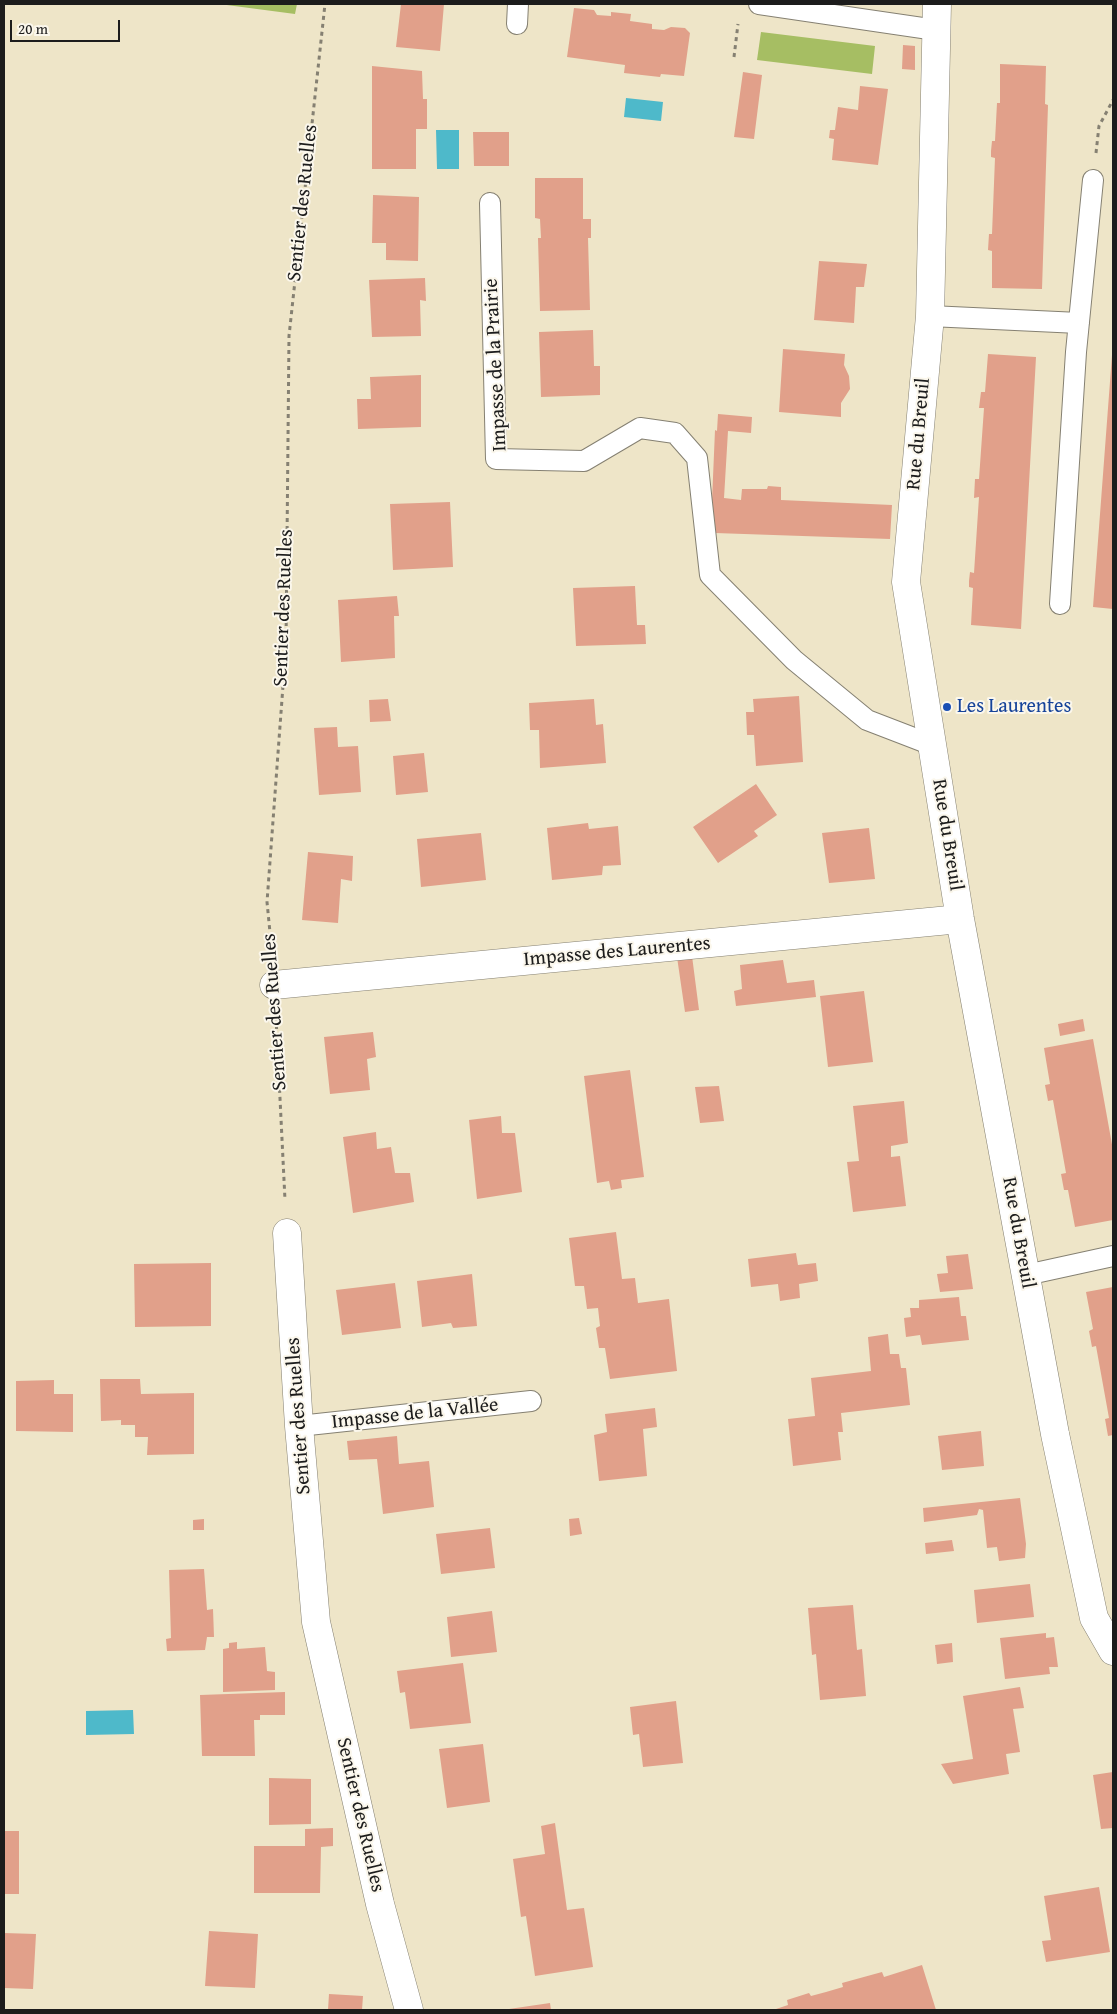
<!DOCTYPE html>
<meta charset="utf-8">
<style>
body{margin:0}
#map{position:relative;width:1117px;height:2014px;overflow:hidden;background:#eee5c8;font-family:"Gentium Book Plus",serif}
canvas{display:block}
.frame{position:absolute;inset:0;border:5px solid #1c1c1c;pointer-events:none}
.scale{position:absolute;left:10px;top:20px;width:110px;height:22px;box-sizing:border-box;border:2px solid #1c1c1c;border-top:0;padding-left:6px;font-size:15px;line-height:18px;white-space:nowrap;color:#1c1c1c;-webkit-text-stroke:4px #fbf7ec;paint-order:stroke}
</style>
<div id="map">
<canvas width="1117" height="2014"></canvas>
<div class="frame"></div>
<div class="scale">20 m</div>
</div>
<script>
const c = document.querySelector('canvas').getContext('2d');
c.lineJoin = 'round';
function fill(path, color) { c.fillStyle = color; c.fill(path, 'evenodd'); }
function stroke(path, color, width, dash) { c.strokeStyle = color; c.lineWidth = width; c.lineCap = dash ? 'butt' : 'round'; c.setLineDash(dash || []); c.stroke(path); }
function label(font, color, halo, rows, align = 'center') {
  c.font = font + ' "Gentium Book Plus",serif'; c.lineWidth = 4; c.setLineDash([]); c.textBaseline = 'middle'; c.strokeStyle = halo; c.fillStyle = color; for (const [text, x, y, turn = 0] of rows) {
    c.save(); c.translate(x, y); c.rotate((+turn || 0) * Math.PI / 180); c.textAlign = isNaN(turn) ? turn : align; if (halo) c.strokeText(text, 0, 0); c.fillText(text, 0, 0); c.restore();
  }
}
fill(new Path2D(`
 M219 4H297L295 14Z
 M761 32 875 46 872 74 757 60Z`), '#a6be63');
fill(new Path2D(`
 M626 98 663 102 661 121 624 117Z
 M436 130H459V169H437Z
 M133 1710 134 1734 86 1735V1711Z`), '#4eb9ca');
fill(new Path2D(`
 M401 4H444L440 51 396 47Z
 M574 8 594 10 597 15 611 16V12L631 14 630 21 652 24V29L664 30 671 27 685 28 690 33 684 76 661 74 660 77 624 73 625 65 567 57Z
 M903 45 915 46V70L902 69Z
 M1000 64 1046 66 1045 104 1048 105 1042 289 992 288V251L988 250 989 234H992L995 158 991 157V151L992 141H995L997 103H1000Z
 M372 66 422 71 423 99H427V129H416V169H372Z
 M743 72 762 75 754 139 734 137Z
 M860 86 888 89 878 165 832 160 834 139 829 138 830 130H835L838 107 858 110Z
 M473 132H509V166H474Z
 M535 178H583V219H591V238H588L590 310 540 311 538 238H541L540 219 535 218Z
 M373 195 419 197 418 261 386 260V243H372Z
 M819 261 867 264 864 287H856L854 323 814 320Z
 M425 278 426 301 420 300 421 336 372 337 369 280Z
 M593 330 594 366H600V395L541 397 539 332Z
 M783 349 845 354 844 365 849 376 850 389 841 403V417L779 412Z
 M988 354 1036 357 1021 629 971 625 973 588 969 587V581L970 572 974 573 979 497 974 498 975 479H979L984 408H979L981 392H985Z
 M1112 355 1113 356V609L1093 607Z
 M421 375V427L358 429 357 399H371L370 377Z
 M718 414 752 417 751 433 728 431 724 498 741 500 742 489H767L768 486 781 487V500L892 505 890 539 715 533 712 501 715 430 717 431Z
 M450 502 453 567 393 570 390 504Z
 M635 586 637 625H645L646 644 576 646 573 588Z
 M397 596 399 616H394L395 658 341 662 338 600Z
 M799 696 803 762 756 766 754 735H747L746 712H754L753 699Z
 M388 699 391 721 370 722 369 700Z
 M594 699 596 725 603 724 606 763 540 768 539 730H530L529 703Z
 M337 727 338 747 358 746 361 792 319 795 314 728Z
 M424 753 428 792 396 795 393 756Z
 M756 784 777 815 754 831 758 836 718 863 693 827Z
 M588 823 589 829 618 826 621 865 603 866 602 875 552 880 547 828Z
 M869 828 875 879 829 883 822 833Z
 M481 833 486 880 421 887 417 839Z
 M308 852 353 856 352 881 341 879 338 923 302 920Z
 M692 956 699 1010 685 1012 677 957Z
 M783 960 787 983 814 980 816 997 736 1006 734 991 742 989 740 965Z
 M864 991 873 1062 828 1067 820 996Z
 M1083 1019 1085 1031 1060 1036 1058 1024Z
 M373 1032 376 1057 367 1059 370 1090 330 1094 324 1037Z
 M1093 1039 1113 1150V1220L1075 1227 1068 1190H1064L1061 1174 1066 1173 1053 1100 1048 1101 1045 1085 1050 1084 1044 1048Z
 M630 1070 644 1177 621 1180 622 1188 611 1190 609 1181 597 1183 584 1076Z
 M719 1086 724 1121 700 1123 695 1087Z
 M904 1101 908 1143 891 1146V1157L900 1156 906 1206 853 1212 847 1162 859 1161 853 1106Z
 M501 1116 502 1133H515L522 1192 477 1199 469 1120Z
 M376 1132 377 1149 391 1147 395 1173H410L414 1202 353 1213 343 1137Z
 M616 1232 622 1279 635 1278 638 1303 669 1299 677 1371 610 1379 605 1348H599L596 1328 600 1326 598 1308 587 1309 584 1286H575L569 1238Z
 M796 1253 798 1265 816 1263 818 1281 799 1284 800 1298 780 1301 778 1284 751 1287 748 1259Z
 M968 1254 973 1289 940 1292 937 1274 948 1273 946 1256Z
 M211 1263V1326L135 1327 134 1264Z
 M472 1274 477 1326 453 1328 451 1323 422 1327 417 1281Z
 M395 1283 401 1328 342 1335 336 1290Z
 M1113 1287V1435L1108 1436 1105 1419 1109 1418 1096 1346 1092 1347 1089 1331 1093 1329 1086 1292Z
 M959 1297 961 1316H966L969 1340 922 1345 920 1335 906 1337 904 1318 911 1317 910 1308H919V1300Z
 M888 1334 890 1354H899L901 1368H906L910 1405 841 1413 843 1432H838L841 1460 793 1466 788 1419 815 1416 811 1378 871 1371 868 1337Z
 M100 1379H140L141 1394 194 1393V1454L147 1455 148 1437H135V1425H121V1420L101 1421Z
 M54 1380V1394H73V1432L16 1431V1381Z
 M655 1408 657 1427 643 1429 647 1476 599 1481 594 1435 607 1432 605 1414Z
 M981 1431 984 1466 942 1470 938 1436Z
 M397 1436 399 1464 429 1461 434 1507 383 1514 377 1459 349 1460 347 1441Z
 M1020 1498 1026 1544 1025 1558 999 1561 997 1547 987 1548 983 1510 979 1509 977 1515 924 1522 923 1508Z
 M579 1518 582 1534 570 1536 569 1519Z
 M204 1519V1530H193V1520Z
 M490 1528 495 1568 441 1574 436 1534Z
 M952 1540 954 1551 926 1554 925 1543Z
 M204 1569 207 1610 213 1609 214 1637H207L205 1650 167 1651 166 1639 171 1638 169 1570Z
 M1030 1584 1034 1617 977 1623 974 1590Z
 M853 1605 857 1650 862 1649 866 1696 820 1700 816 1654 812 1655 808 1608Z
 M492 1611 497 1652 451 1657 447 1617Z
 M1046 1633V1638L1054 1637 1058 1667H1049L1050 1674 1005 1679 1000 1638Z
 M237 1642V1649L265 1647 267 1671 275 1672V1690L223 1692V1649L229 1648V1643Z
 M952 1643 953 1662 937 1664 935 1645Z
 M463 1663 471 1723 410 1729 405 1692 400 1693 397 1671Z
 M1020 1687 1024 1708 1013 1709 1020 1752 1006 1754 1009 1774 953 1784 941 1764 973 1759 963 1696Z
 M285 1692V1715H260V1720H254L255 1756H202L200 1695Z
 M676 1701 683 1763 643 1767 639 1734 633 1735 630 1707Z
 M483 1744 490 1802 447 1808 439 1749Z
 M1113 1772V1828L1101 1829 1093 1775Z
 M269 1778 311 1779V1824L269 1825Z
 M555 1823 567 1910 584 1908 593 1967 535 1976 526 1916 521 1917 513 1859 545 1854 541 1826Z
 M333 1828V1846L321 1847 320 1893H254V1846H305V1829Z
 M4 1831H19V1894H4Z
 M1099 1887 1110 1952 1046 1962 1042 1941 1051 1940 1044 1896Z
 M209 1931 258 1934 255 1988 205 1986Z
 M4 1933 36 1934 33 1989 4 1988Z
 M922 1965 936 2010H773L788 2005 787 2000 809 1993 811 1996 826 1992 843 1987 842 1983 882 1972 884 1977Z
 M329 1994 363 1996 362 2010H328Z
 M550 2003 551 2010H509V2009Z`), '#e1a08a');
const service = new Path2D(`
 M759 4 936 30
 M517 24 518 4
 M490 203 496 459 584 461 640 428 675 433 697 458 710 575 794 660 867 720 932 745
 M930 316 1079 323
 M1060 604 1076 352 1093 180
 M1026 1275 1113 1256
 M299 1426 531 1401`);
const minor = new Path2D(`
 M937 4 930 316 906 582 960 919 1055 1434 1094 1618 1113 1651
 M274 985 960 919
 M287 1233 299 1426 316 1622 380 1904 409 2010`);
stroke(service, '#858072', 22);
stroke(minor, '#858072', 29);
stroke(new Path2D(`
 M734 57 738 24
 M1096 153 1099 126 1113 100
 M272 953 267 902 286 645 289 336 325 4
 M276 1017 285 1200`), '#858072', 3, [4, 4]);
stroke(service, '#fff', 20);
stroke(minor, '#fff', 28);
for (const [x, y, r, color] of [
 [947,707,5,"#1a4fb4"]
]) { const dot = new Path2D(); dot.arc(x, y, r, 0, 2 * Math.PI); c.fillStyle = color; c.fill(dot); stroke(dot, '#fbf7ec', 2); }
label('20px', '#1c1c1c', '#fbf7ec', [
 ["Sentier des Ruelles",303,203,-84],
 ["Impasse de la Prairie",496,365,-93],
 ["Rue du Breuil",919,434,-85],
 ["Sentier des Ruelles",284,608,-88],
 ["Rue du Breuil",947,835,81],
 ["Impasse des Laurentes",617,952,-5],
 ["Sentier des Ruelles",275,1012,-94],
 ["Rue du Breuil",1018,1233,80],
 ["Impasse de la Vallée",415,1414,-6],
 ["Sentier des Ruelles",299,1416,-94],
 ["Sentier des Ruelles",360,1815,77]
]);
label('20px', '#164399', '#fbf7ec', [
 ["Les Laurentes",957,707]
], 'left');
</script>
